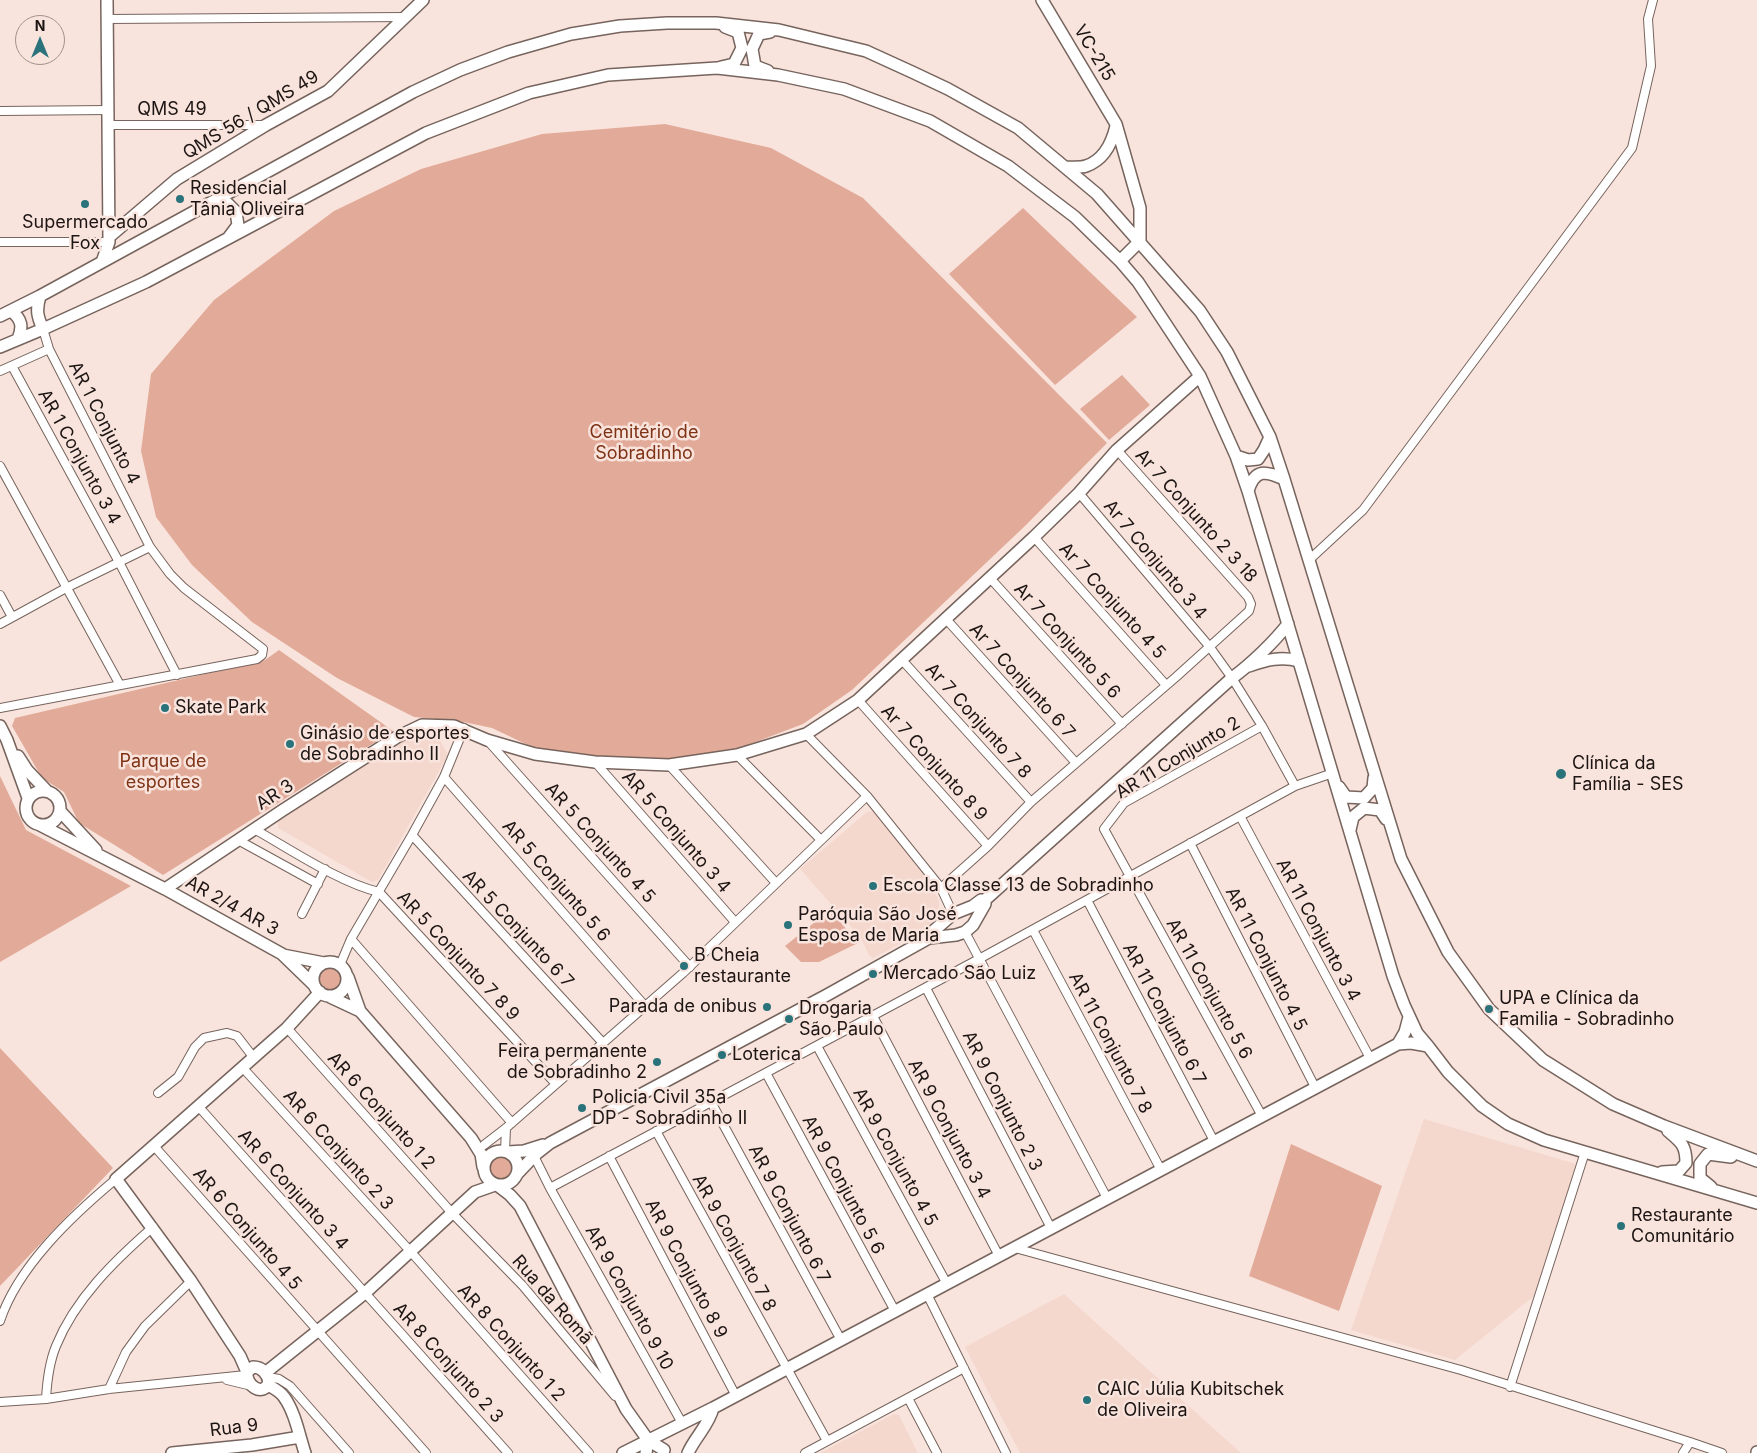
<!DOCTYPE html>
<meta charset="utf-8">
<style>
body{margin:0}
#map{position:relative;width:1757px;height:1453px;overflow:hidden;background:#f9e4dd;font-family:Inter,sans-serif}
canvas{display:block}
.north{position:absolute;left:15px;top:15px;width:50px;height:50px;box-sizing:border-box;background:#f9e4dd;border:1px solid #a1918c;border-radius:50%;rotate:0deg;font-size:14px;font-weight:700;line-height:20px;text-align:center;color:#1d1513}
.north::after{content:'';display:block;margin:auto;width:18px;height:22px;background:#2a737b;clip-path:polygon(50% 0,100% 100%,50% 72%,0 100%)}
</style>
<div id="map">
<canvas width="1757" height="1453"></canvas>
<div class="north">N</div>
</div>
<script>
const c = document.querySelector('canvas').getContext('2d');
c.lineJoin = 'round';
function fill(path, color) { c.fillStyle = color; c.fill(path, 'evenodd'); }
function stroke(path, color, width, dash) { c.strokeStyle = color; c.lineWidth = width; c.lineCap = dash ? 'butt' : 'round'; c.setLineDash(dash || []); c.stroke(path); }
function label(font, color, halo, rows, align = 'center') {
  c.font = font + ' Inter,sans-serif'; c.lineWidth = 5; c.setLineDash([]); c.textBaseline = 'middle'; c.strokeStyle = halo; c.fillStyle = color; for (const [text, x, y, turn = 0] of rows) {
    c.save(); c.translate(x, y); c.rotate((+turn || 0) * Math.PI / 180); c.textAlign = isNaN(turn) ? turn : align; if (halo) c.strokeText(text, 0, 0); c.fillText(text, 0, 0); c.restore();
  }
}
fill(new Path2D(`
 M430 735 439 738 448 755 378 880 372 882 278 828V820L406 740Z
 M873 811 923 871 939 901V909L933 925 926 930 873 958 869 955 861 938 800 869 867 812Z
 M1424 1119 1576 1164 1534 1296 1455 1360 1351 1330Z
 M1064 1294 1241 1453H1020L965 1347Z
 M894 1414 899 1415 918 1453H820Z`), '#f4d7cd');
fill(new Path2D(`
 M665 124 771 148 863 198 1107 443 1026 525 852 690 803 724 740 748 669 760 603 758 534 748 492 728 459 721 414 717 337 678 252 622 192 565 156 517 141 451 151 374 214 300 334 211 421 169 542 134Z
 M1023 208 1137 317 1055 385 949 274Z
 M1122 375 1150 405 1109 440 1080 409Z
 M279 650 393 731 163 875 79 823 64 792 42 778 12 726 15 718 265 660Z
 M0 776 26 830 131 886 0 962Z
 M830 910 858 943 819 962H801L785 946Z
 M316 978a14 14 0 1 1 28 0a14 14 0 1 1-28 0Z
 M0 1048 113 1168 0 1286Z
 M1291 1144 1382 1186 1339 1311 1249 1276Z
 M488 1168a13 13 0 1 1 26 0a13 13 0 1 1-26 0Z`), '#e2aa98');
const street = new Path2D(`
 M107 19 406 17
 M0 111 108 110
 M108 125H264
 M0 242H109
 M12 366 119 562 177 675
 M0 371 49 349
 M0 466 120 685
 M1079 493 1209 646 1232 678 1262 726
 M1034 537 1166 685
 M1309 560 1363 510 1632 148 1651 66 1648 19 1653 0
 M990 578 1122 724
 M0 595 12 617
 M946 619 1076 763
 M0 624 66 588 150 547
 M902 660 1031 802
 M858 700 988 846
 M0 708 257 659 262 655 263 649 184 588 170 574 150 547 49 349 43 329
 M806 734 867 796 941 888 953 914
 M488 741 690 967
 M737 755 821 840
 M595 762 735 922
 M669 765 776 883
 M444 777 645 1006
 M1240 816 1370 1058
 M254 829C290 849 340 883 379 892
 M412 835 603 1043
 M238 840 318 884
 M1190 843 1315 1087
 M941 888 988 846 1031 802 1176 677 1249 611 1251 604 1248 597 1117 450
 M379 892 556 1084
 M1087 900 1214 1141
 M302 914 325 869
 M1033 930 1161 1170
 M965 932 1107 1198
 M351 939 512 1123
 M340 965 351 939 412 835 444 777 464 728
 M926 988 1051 1228
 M873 1016 999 1256
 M287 1028 452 1213 523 1286 615 1396
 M817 1046 947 1284
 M242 1067 411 1252 589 1453
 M766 1073 895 1311
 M158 1093 178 1077 195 1047 204 1038 227 1033 237 1036 254 1058
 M711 1102 841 1340
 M199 1107 508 1453
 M1262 1116 1104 829 1124 803 1262 726 1295 786
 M656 1131 827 1441
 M484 1145 506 1128 683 973 867 796
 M154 1146 426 1453
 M505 1151 506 1128
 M534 1156 550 1188 682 1423
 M609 1156 736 1396
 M550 1188 979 959 1295 786 1333 773
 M1015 1248 1461 1370 1690 1442
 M927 1294 1006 1453
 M0 1321C18 1266 73 1215 116 1179
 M268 1377 279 1379 290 1386 349 1453
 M227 1380 252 1386
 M1510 1387 1585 1152
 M109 1389 126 1352 145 1326 191 1281
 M908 1398 937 1453
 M46 1399C47 1381 49 1363 56 1346 75 1299 114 1261 153 1227
 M0 1402 46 1399 109 1389 246 1375
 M805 1453 964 1368
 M1683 1453 1690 1442 1722 1453`);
const secondary = new Path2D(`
 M1042 0 1116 124 1140 208V241L1120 261
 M721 67 734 64 742 48 738 32 725 27
 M768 71 755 66 752 49 759 34 770 32
 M1065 167C1072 167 1080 168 1086 166 1104 160 1112 143 1116 126
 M212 204 227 203 236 212 238 225 229 237
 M109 237 177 179 266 125 328 91 423 0
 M102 262 109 242 107 0
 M40 296C36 310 37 316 43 329
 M11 311C22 319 23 327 18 339
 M0 316 40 296 413 92 460 70 508 52 571 34 620 26 667 23H716L779 30 866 51 912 72 948 89 1018 128 1097 194 1200 311 1227 352 1270 437 1284 479 1401 859 1448 952 1489 1009 1543 1060 1613 1104 1664 1126 1757 1161
 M0 347 43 329 146 282 426 133 529 93 608 75 717 68 778 75 844 89 930 121 1008 166 1075 217 1120 261 1138 282 1200 376 1236 456 1248 491 1393 976 1404 1005 1417 1033 1428 1046 1448 1072 1482 1106 1508 1124 1544 1140 1757 1203
 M1236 456 1248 460 1258 459 1264 450 1270 437
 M1248 491C1255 468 1266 471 1284 479
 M1249 666C1266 660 1281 656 1299 661
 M0 726 7 740 28 798
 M18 756 27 770 46 790
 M1339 787 1346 797 1364 798 1373 788 1374 778
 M26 808a17 17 0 1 1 34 0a17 17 0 1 1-34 0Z
 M60 811 96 850
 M40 825 165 889 282 954 314 985
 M1350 830 1353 817 1364 808 1380 810 1386 819
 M165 889 283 810 397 737 422 725 454 726 487 740 535 754 595 762 669 765 737 755 806 734 858 700 1034 537 1079 493 1117 450 1200 376
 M929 938 956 935 965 932 973 925 985 904V900
 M283 955 324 963
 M313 979a17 17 0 1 1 34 0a17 17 0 1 1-34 0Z
 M348 977 360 1011 471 1138 481 1154 483 1167
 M328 996 360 1011
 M1398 1044 1405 1032 1409 1017
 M484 1168a17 17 0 1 1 34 0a17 17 0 1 1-34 0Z
 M508 1152 524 1151 543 1145
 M1662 1172 1679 1171 1686 1163C1686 1145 1681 1142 1668 1131
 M518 1173 536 1154 550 1143 827 995 929 938 930 934 953 914 973 906 981 900H985L1232 678C1251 664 1274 642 1288 624
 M497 1185 510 1195 520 1206 626 1409 648 1440 664 1450
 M1711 1187 1700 1178V1164L1708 1154 1731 1157
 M253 1367C262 1367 267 1373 269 1382 263 1398 245 1385 247 1372Z
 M247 1372 240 1356 191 1281 116 1179 287 1028 320 992
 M265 1373 365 1293 475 1192 495 1185
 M268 1385C273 1388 280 1391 284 1397 295 1412 299 1435 305 1453
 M172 1453 252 1445 300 1437
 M623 1453 713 1408 1398 1044 1411 1043 1428 1046
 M646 1453 648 1440
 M688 1453C695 1437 709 1425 713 1408
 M1757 1453V1452`);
stroke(street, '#76645d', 10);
stroke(secondary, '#76645d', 14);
stroke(street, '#fff', 8);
stroke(secondary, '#fff', 11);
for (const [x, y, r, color] of [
 [180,199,5,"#2a737b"],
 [85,204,5,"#2a737b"],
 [165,708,5,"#2a737b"],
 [290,744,5,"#2a737b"],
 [1561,774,6,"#2a737b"],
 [873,886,5,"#2a737b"],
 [788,925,5,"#2a737b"],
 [684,966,5,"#2a737b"],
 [873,974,5,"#2a737b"],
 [767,1007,5,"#2a737b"],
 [1489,1009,5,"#2a737b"],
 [789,1019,5,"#2a737b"],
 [722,1055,5,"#2a737b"],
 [657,1062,5,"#2a737b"],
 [582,1108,5,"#2a737b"],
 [1621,1226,5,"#2a737b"],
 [1087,1400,5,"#2a737b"]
]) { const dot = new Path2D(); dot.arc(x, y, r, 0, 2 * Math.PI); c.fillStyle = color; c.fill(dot); stroke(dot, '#f9e4dd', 2); }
label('18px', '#1d1513', '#f9e4dd', [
 ["VC-215",1094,53,59],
 ["QMS 49",172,110],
 ["QMS 56 / QMS 49",251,115,-31],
 ["AR 1 Conjunto 4",104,423,63],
 ["AR 1 Conjunto 3 4",79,457,61],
 ["Ar 7 Conjunto 2 3 18",1196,516,48],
 ["Ar 7 Conjunto 3 4",1155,560,50],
 ["Ar 7 Conjunto 4 5",1112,601,48],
 ["Ar 7 Conjunto 5 6",1067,641,48],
 ["Ar 7 Conjunto 6 7",1022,681,48],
 ["Ar 7 Conjunto 7 8",978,721,48],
 ["AR 11 Conjunto 2",1178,758,-31],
 ["Ar 7 Conjunto 8 9",934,763,48],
 ["AR 3",275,795,-33],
 ["AR 5 Conjunto 3 4",676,832,49],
 ["AR 5 Conjunto 4 5",600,843,48],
 ["AR 5 Conjunto 5 6",556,881,49],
 ["AR 2/4 AR 3",232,906,29],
 ["AR 5 Conjunto 6 7",518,929,47],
 ["AR 11 Conjunto 3 4",1318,930,62],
 ["AR 5 Conjunto 7 8 9",458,956,47],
 ["AR 11 Conjunto 4 5",1266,959,63],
 ["AR 11 Conjunto 5 6",1209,989,61],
 ["AR 11 Conjunto 6 7",1164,1014,62],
 ["AR 11 Conjunto 7 8",1110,1043,62],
 ["AR 9 Conjunto 2 3",1002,1101,63],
 ["AR 6 Conjunto 1 2",381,1111,48],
 ["AR 9 Conjunto 3 4",949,1129,62],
 ["AR 6 Conjunto 2 3",338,1150,48],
 ["AR 9 Conjunto 4 5",895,1157,61],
 ["AR 9 Conjunto 5 6",843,1185,62],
 ["AR 6 Conjunto 3 4",293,1190,48],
 ["AR 9 Conjunto 6 7",789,1214,62],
 ["AR 6 Conjunto 4 5",247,1229,49],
 ["AR 9 Conjunto 7 8",734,1243,61],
 ["AR 9 Conjunto 8 9",686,1269,62],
 ["AR 9 Conjunto 9 10",629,1298,61],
 ["Rua da Romã",552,1300,49],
 ["AR 8 Conjunto 1 2",511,1343,48],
 ["AR 8 Conjunto 2 3",448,1363,48],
 ["Rua 9",234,1428,-7]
]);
label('18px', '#1d1513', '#f9e4dd', [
 ["Residencial",190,189],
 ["Tânia Oliveira",190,210],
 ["Supermercado",85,223,"center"],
 ["Fox",85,244,"center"],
 ["Skate Park",175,708],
 ["Ginásio de esportes",300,734],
 ["de Sobradinho II",300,755],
 ["Clínica da",1572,764],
 ["Família - SES",1572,785],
 ["Escola Classe 13 de Sobradinho",883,886],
 ["Paróquia São José",798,915],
 ["Esposa de Maria",798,936],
 ["B Cheia",694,956],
 ["restaurante",694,977],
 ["Mercado São Luiz",883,974],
 ["UPA e Clínica da",1499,999],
 ["Familia - Sobradinho",1499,1020],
 ["Parada de onibus",757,1007,"right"],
 ["Drogaria",799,1009],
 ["São Paulo",799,1030],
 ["Feira permanente",647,1052,"right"],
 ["de Sobradinho 2",647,1073,"right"],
 ["Loterica",732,1055],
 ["Policia Civil 35a",592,1098],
 ["DP - Sobradinho II",592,1119],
 ["Restaurante",1631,1216],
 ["Comunitário",1631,1237],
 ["CAIC Júlia Kubitschek",1097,1390],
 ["de Oliveira",1097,1411]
], 'left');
label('18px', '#7f3316', '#f9e4dd', [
 ["Cemitério de",644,433],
 ["Sobradinho",644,454],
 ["Parque de",163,762],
 ["esportes",163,783]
]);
</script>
